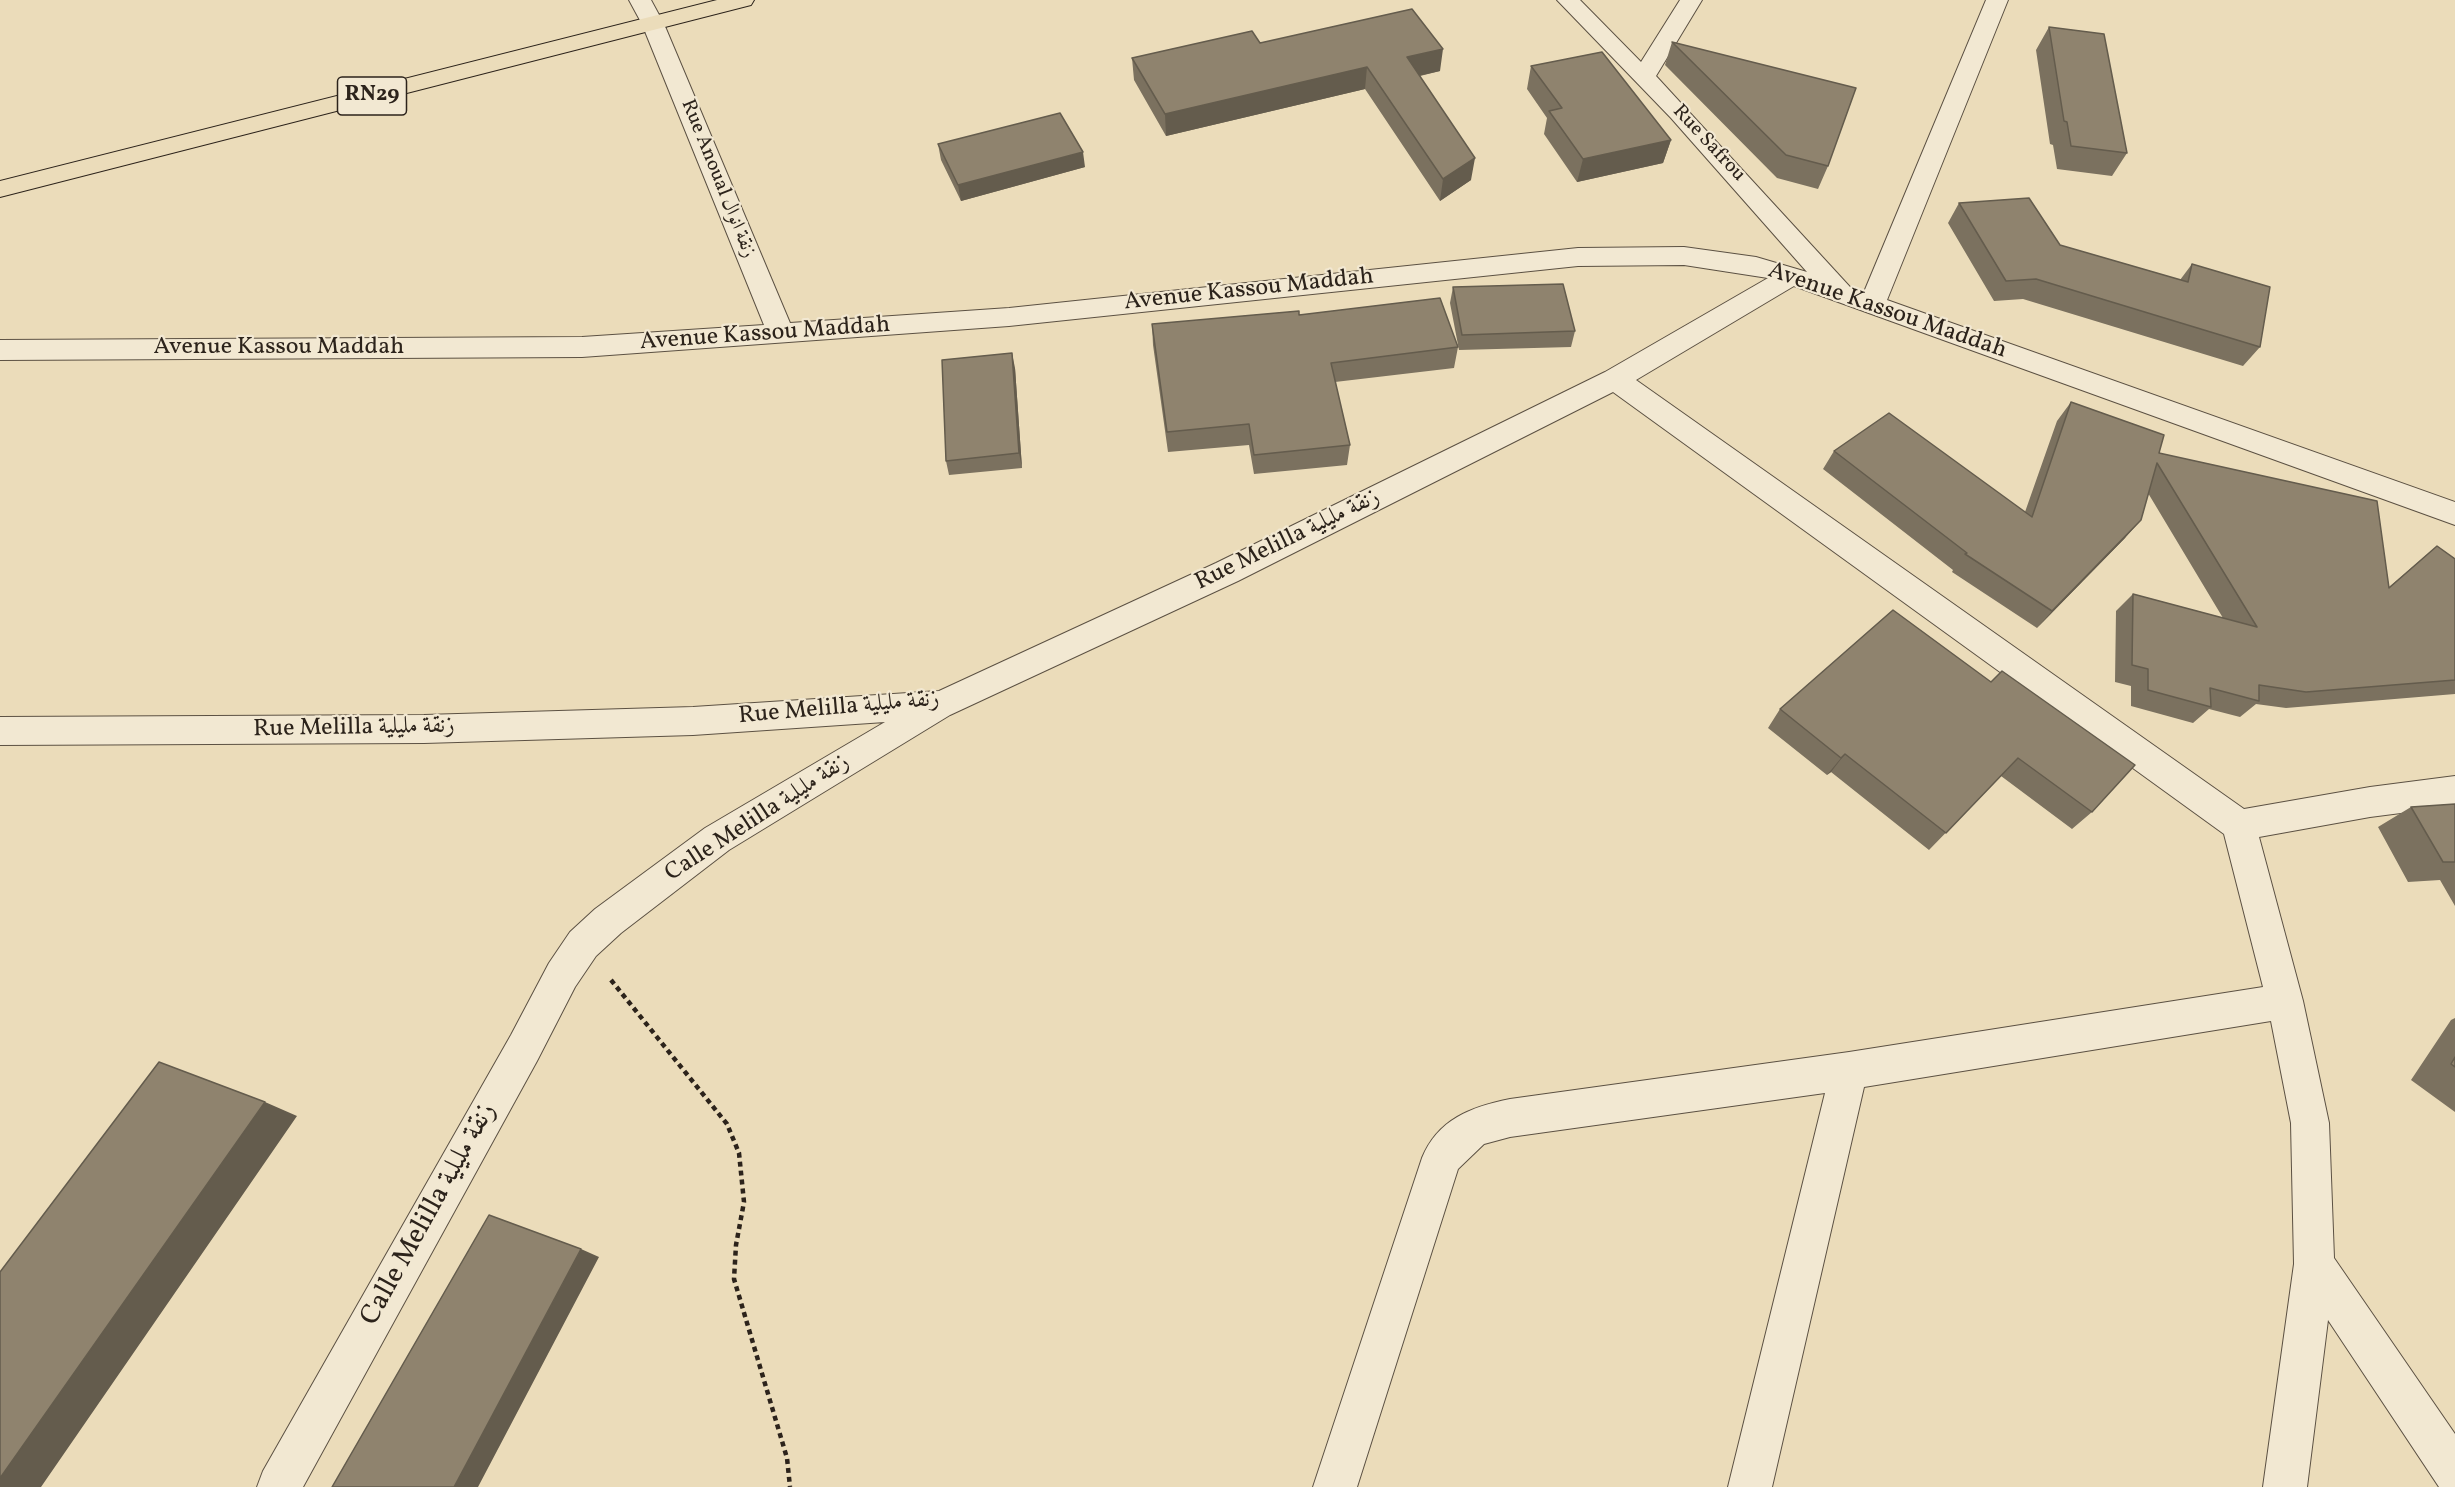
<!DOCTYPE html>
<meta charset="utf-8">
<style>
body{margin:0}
canvas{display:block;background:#ebdcba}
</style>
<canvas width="2455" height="1487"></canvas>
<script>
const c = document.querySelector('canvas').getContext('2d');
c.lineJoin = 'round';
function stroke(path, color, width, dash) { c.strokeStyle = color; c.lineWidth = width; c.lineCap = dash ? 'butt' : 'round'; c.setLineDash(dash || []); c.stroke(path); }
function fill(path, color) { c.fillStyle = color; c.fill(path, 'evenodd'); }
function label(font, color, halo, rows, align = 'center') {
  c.font = font + ' Vollkorn,Amiri,serif'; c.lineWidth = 4.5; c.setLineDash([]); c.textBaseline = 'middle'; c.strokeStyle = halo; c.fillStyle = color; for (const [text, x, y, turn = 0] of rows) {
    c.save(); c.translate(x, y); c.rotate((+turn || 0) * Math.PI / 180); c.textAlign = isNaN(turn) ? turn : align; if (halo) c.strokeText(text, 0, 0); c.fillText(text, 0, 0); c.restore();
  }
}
const minor = new Path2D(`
 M629 0H651L664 24 790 323 1009 308 1578 248 1684 247 1756 257 1807 272 1671 118 1557 0H1580L1641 62 1680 0H1702L1656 76 1850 287 1864 292 1986 0H2008L1887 300 2455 502V525L1794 286 1636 380 2244 809 2370 787 2455 776V806L2370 817 2259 837 2303 1001 2329 1123 2334 1258 2455 1434V1487H2439L2328 1320 2307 1487H2263L2294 1264 2291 1123 2271 1021 1864 1087 1772 1487H1728L1825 1093 1510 1137 1484 1144 1458 1169 1357 1487H1313L1422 1158C1438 1119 1471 1107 1510 1099L1849 1052 2263 987 2224 834 1613 392 1238 581 950 715 729 850 621 933 596 956 575 987 537 1061 303 1487H257L263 1471 511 1035 549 963 570 932 595 909 705 828 885 722 693 735 424 743 0 745V717L424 715 693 707 939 691 1216 563 1605 372 1768 278 1684 265 1578 266 1009 326 582 357 0 360V340L582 337 764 325 642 24Z`);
const primary = new Path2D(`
 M717 0H754L751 5 0 197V181Z`);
stroke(minor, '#5c5143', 2);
stroke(primary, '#2c231b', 2);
stroke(new Path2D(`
 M611 980 727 1124 739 1153 744 1202 736 1245 734 1279 787 1458 790 1487`), '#2c231b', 4.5, [5, 4]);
fill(minor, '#f2e8d2');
fill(primary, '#ebdcba');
fill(new Path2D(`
 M2049 27 2127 153 2112 176 2057 169 2053 145 2050 144 2036 50Z
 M1672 42 1828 166 1818 189 1777 178 1665 65Z
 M1260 43 1440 71 1420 76 1471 180 1440 201 1365 89 1166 136 1134 80 1132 58Z
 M1531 66 1671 140 1663 163 1577 182 1544 134 1547 118 1527 89Z
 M938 144 1085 167 961 201 941 160Z
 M1959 203 2060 245 2180 280 2192 264 2260 347 2243 366 2023 299 1994 301 1948 223Z
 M1453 287 1575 331 1571 347 1459 350 1450 303Z
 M1299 315 1458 347 1454 368 1335 382 1350 445 1347 465 1254 474 1249 445 1168 452 1153 345 1152 324Z
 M1015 368 1022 468 949 475 946 461Z
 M2071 402 2389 587 2437 546 2455 559V694L2286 708 2256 704 2240 717 2209 709 2193 723 2131 706V686L2115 682 2116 611 2133 594 2223 618 2148 493 2125 538 2037 628 1952 572 1953 570 1823 469 1834 451 2025 512 2057 421Z
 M1893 610 2092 812 2072 829 2001 776 1929 850 1831 772 1827 775 1768 728 1780 709Z
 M2455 804V906L2440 880 2408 882 2378 827 2411 807Z
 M2455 1018V1112L2411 1080 2451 1020Z`), '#7b715f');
fill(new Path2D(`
 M1443 49 1440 71 1405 79 1407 57Z
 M1367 67 1365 89 1166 136 1165 114Z
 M1671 140 1663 163 1577 182 1583 159Z
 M1083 152 1085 167 961 201 958 185Z
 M1475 158 1471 180 1440 201 1443 179Z
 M1012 353 1015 368 1022 468 1019 453Z
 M2141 520 2125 538 2037 628 2052 611Z
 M1845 754 1831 772 1827 775 1841 758Z
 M265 1102 297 1116 41 1487H0V1478Z
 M581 1249 599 1257 478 1487H454Z`), '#645c4d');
const building = new Path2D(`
 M1412 9 1443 49 1407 57 1475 158 1443 179 1367 67 1165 114 1132 58 1252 31 1260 43Z
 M2049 27 2104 34 2127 153 2071 146 2067 122 2064 121Z
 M1672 42 1856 88 1828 166 1786 155Z
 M1602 52 1671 140 1583 159 1549 111 1562 108 1531 66Z
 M1060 113 1083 152 958 185 938 144Z
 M2029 198 2060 245 2188 282 2192 264 2270 287 2260 347 2036 279 2006 281 1959 203Z
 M1563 284 1575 331 1462 335 1453 287Z
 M1440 298 1458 347 1331 363 1350 445 1254 455 1249 424 1167 432 1152 324 1299 311V315Z
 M1012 353 1019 453 946 461 942 360Z
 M2071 402 2164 435 2159 453 2377 501 2389 588 2437 546 2455 559V680L2306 692 2259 685V701L2210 688 2211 707 2148 690V669L2132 665 2133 594 2257 627 2157 463 2141 520 2052 611 1965 554 1967 553 1834 451 1889 413 2032 517Z
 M1893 610 1991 682 2002 671 2135 765 2092 812 2018 758 1946 833 1845 754 1841 758 1780 709Z
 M2455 804V862H2443L2411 807Z
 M2455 1057V1067L2451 1064Z
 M159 1062 265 1102 0 1478V1272Z
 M489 1215 581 1249 454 1487H332Z`);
fill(building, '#8f836e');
stroke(building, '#645c4d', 1.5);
label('20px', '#2c231b', '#f2e8d2', [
 ["Rue Safrou",1708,144,47],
 ["Rue Anoual زنقة انوال",717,179,68]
]);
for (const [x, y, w] of [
 [372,96,69]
]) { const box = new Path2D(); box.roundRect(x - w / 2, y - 19, w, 38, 4.5); c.fillStyle = '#f2e8d2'; c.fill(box); stroke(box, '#2c231b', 1.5); }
label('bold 22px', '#2c231b', null, [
 ["RN29",372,96]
]);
label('24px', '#2c231b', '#f2e8d2', [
 ["Avenue Kassou Maddah",1249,291,-6],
 ["Avenue Kassou Maddah",1887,312,19],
 ["Avenue Kassou Maddah",765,335,-4],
 ["Avenue Kassou Maddah",279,349],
 ["Rue Melilla زنقة مليلية",1288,541,-26],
 ["Rue Melilla زنقة مليلية",839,709,-5],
 ["Rue Melilla زنقة مليلية",354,729,-1],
 ["Calle Melilla زنقة مليلية",758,819,-33]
]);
label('28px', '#2c231b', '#f2e8d2', [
 ["Calle Melilla زنقة مليلية",430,1215,-61]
]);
</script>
